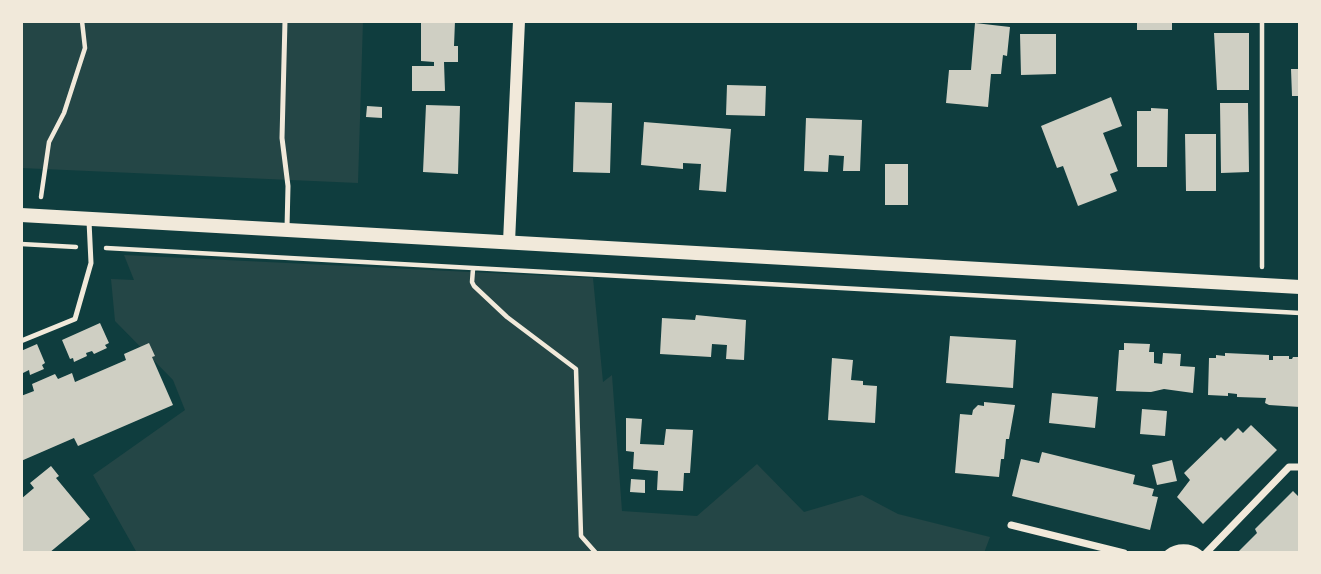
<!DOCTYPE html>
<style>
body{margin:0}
#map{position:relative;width:1321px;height:574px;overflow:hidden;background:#0f3d3e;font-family:Quicksand,sans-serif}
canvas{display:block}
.frame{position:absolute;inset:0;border:23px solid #f1e9da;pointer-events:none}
</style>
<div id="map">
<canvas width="1321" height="574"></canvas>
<div class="frame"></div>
</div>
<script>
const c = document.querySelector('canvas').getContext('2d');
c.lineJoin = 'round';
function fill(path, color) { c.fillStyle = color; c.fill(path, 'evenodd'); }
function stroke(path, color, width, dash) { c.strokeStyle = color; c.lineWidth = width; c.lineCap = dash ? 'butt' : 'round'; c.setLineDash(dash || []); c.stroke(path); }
fill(new Path2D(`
 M21 21H363L358 183 21 168Z
 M124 255 593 278 603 382 612 375 622 511 697 516 757 464 804 512 862 495 898 514 990 537 984 553H137L93 475 185 410 173 380 115 321 111 279 134 280Z`), '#244646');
fill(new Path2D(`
 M421 21H455L454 46H458V62H444L445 91H412V66H434V62L421 61Z
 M1137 21H1172V30H1137Z
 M975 23 1010 27 1007 56 1003 55 1001 74H991L988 107 946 103 949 70H971Z
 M1214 33H1249V90H1217Z
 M1020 34H1056V74L1021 75Z
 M1291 69H1300V96H1292Z
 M727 85 766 86 765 116 726 115Z
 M1111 97 1122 126 1103 133 1118 171 1110 174 1117 191 1078 206 1063 166 1057 168 1041 126Z
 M575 102 612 103 610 173 573 172Z
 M1220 103H1248L1249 172 1221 173Z
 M426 105 460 106 458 174 423 172Z
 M367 106 382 107V118L366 117Z
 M1151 108 1168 109 1167 167H1137V111H1151Z
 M806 118 862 120 860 171H843L844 156 829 155 828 172 804 171Z
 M644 122 731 129 726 192 699 190 701 164 683 163V169L641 165Z
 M1185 134H1216V191H1186Z
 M885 164H908V205H885Z
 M696 315 746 320 744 360 726 359 727 345 712 344 711 357 660 354 662 318 695 320Z
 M100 323 109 343 105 345 107 348 94 354 92 351 86 353 87 356 74 362 73 358 70 359 62 340Z
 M950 336 1016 340 1013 388 946 383Z
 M149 343 155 356 152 357 173 405 78 446 74 438 21 461V396L34 391 32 384 55 374 58 379 72 373 75 382 126 360 124 354Z
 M1124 343 1150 344 1149 352H1154V363L1162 364 1163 353 1181 354 1180 366 1195 367 1193 393 1164 389 1151 392 1116 391 1119 350H1124Z
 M37 344 45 363 42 365 44 369 30 375 29 370 21 374V351Z
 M1225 353 1269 355V360H1273V356H1289V359H1292L1293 357H1300V407L1269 405 1265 403 1266 398 1237 397V394L1228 393V396L1208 395 1209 358H1216V355L1225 356Z
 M832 358 853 360 851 380 863 381V385L877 386 875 423 828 420Z
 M1052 393 1098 397 1095 428 1049 423Z
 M984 402 1015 405 1009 439H1006L1004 459H1001L999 477 955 473 960 414 972 415 973 410 978 405 984 406Z
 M1142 409 1167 411 1165 436 1140 434Z
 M626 418 642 419 640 444 664 445 666 429 693 430 690 473H684L683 491 657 490 658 471 633 469 634 452 626 451Z
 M1251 425 1277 450 1203 524 1177 497 1190 480 1184 473 1221 437 1225 441 1238 428 1243 433Z
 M1042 452 1135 475 1133 484 1154 489 1152 496 1158 497 1150 530 1012 496 1021 459 1039 463Z
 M1172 460 1177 481 1157 485 1152 465Z
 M51 466 59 476 56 478 90 519 49 553H21V499L34 488 30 483Z
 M631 479 645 480V493L630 492Z
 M1293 491 1300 498V552L1237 553 1257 533 1255 529Z`), '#cfcfc3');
stroke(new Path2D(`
 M1262 21V267
 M41 197 49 142 64 113 85 48 82 21
 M21 244 76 247
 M106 248 1300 313
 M473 269 472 282 474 286 507 317 576 369 581 536 596 553`), '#f1e9da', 4.5);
stroke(new Path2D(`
 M285 21 282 138 288 186 287 228
 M21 341 75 319 91 263 89 221`), '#f1e9da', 5);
stroke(new Path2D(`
 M1011 525 1124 553
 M1168 553C1177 546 1190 546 1199 553
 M1206 553 1289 467H1300`), '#f1e9da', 7);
stroke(new Path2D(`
 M509 242 519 21`), '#f1e9da', 12);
stroke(new Path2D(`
 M21 215 1300 287`), '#f1e9da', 14);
</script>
